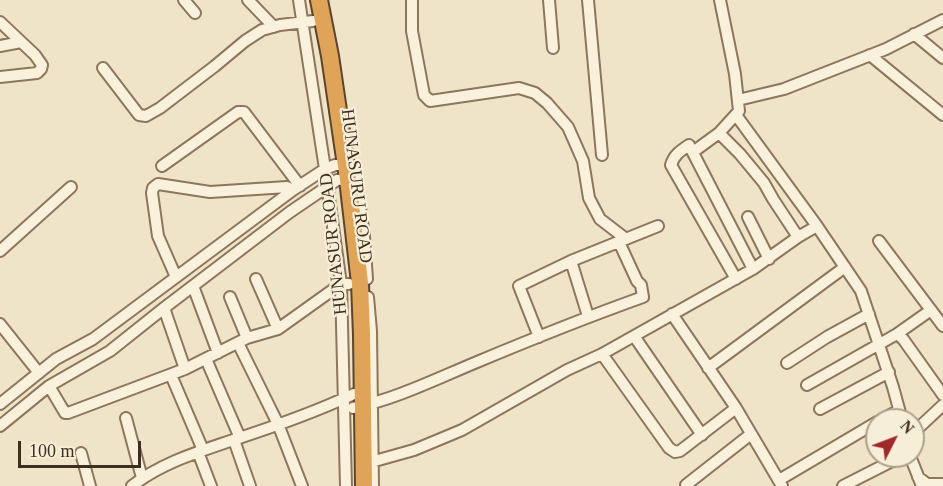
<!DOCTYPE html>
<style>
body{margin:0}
#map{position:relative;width:943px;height:486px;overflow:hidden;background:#f0e4c8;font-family:"Times New Roman",serif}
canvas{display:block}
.north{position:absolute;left:865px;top:408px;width:60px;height:60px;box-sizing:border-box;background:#f7eed8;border:2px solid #ada18e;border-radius:50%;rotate:48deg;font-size:16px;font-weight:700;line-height:24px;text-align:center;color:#3d2e20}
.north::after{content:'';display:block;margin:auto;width:21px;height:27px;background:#9e2a2b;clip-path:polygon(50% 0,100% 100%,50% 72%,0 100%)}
.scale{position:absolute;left:18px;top:441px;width:123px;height:27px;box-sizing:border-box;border:3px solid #3d2e20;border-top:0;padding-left:8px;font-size:18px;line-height:21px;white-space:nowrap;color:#3d2e20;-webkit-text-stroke:4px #f7eed8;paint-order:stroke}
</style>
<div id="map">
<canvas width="943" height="486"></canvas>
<div class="north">N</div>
<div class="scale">100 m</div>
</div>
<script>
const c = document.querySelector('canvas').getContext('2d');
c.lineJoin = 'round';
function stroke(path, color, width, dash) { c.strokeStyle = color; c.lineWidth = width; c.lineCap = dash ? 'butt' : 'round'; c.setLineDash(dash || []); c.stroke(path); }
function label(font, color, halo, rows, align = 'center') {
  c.font = font + ' "Times New Roman",serif'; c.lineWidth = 4.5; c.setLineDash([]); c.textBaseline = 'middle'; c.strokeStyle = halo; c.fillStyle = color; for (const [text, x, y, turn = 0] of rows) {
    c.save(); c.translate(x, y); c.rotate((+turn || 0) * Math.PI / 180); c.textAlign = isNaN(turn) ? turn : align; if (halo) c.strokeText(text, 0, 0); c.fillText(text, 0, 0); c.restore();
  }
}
const minor = new Path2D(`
 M184 0 195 13
 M248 0 274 27
 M299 0 325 169 341 284 346 486
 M412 0V31L424 95 430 101 519 88 535 93 547 103 568 127 583 161 589 198 600 219 626 239
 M549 0 553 48
 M588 0 602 155
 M0 22 35 55 42 65 41 69 37 73 0 77
 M914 34 943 58
 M0 46 21 42
 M870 55 943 115
 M103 68 139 115 146 116 160 108 215 66 245 41 262 30 280 25 313 21
 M738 100 784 89 886 49 943 20
 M736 115 817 226 861 291 893 387 902 420
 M719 133 740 154 764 183 773 199 798 237
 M693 152 719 133 739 111 735 74 720 0
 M162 166 238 112H244L300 186
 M356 178 364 236 367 279
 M748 217 769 259
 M879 241 943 326
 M0 251 71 187
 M571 261 588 316
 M176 277 158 236 152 193 153 188 158 184 210 192 287 187 293 190
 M256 279 278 329
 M736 279 671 165C674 155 680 151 689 145L753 269
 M193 286 218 353
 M230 297 247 338
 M368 297 371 331 373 486
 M164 308 185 369 247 338 278 329 341 284H349
 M672 314 736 408 782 486
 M0 324 39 373
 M897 334 931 310
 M634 336 702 435
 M539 337 519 286 571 261 658 226
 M238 343 278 424 302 486
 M602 354 669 448 675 452 680 451 736 408
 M206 359 240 438
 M787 363 827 337 869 314
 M708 368 845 267
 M171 375 203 450
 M807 385 897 334 903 339 943 395
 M49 386 65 413H68L185 369
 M0 404 56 359 93 339 293 190 325 169 335 165H346
 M353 408C396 399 436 379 477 362 532 339 587 317 643 297L641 285 637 281 619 242
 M820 409 889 372
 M126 418 142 478
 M881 420 899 410
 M0 426 49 386 110 351 164 308 290 212 337 180 348 179
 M913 433 943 405
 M234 440 250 486
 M198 452 211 486
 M81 453 90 486
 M910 456 922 486
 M364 464 414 450 462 430 567 370 602 354 753 269 798 237 817 226
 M918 477 927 484H943
 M779 480 877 422
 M686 485 751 434
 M132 486C161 463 198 452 233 440 273 427 315 412 354 394
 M843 486 902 456`);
const highway = new Path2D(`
 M319 0 330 56 348 179 360 283 362 335 364 486`);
stroke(minor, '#8d765c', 14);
stroke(highway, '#5b4430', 20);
stroke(minor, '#faf1dc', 10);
stroke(highway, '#e0a458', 16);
label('18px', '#3d2e20', '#f7eed8', [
 ["HUNASURU ROAD",356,186,83],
 ["HUNASUR ROAD",334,244,-96]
]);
</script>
